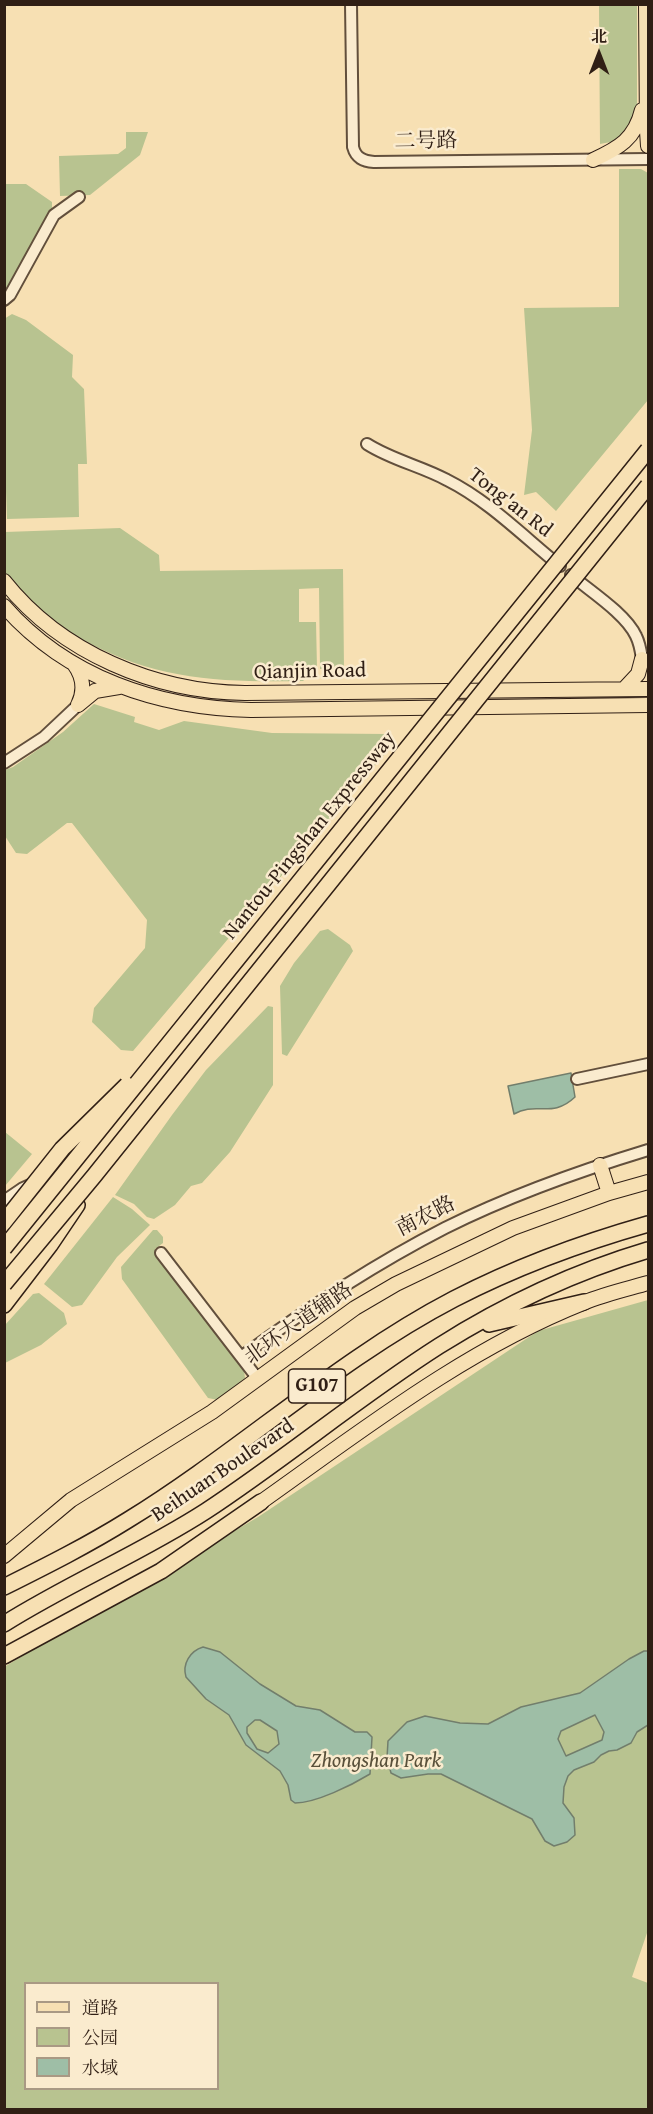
<!DOCTYPE html>
<meta charset="utf-8">
<style>
body{margin:0}
#map{position:relative;width:653px;height:2114px;overflow:hidden;background:#f7e0b3;font-family:"Gentium Book Plus","Noto Serif SC",serif}
canvas{display:block}
.frame{position:absolute;inset:0;border:6px solid #301f15;pointer-events:none}
.legend{position:absolute;left:24px;top:1982px;width:195px;height:108px;box-sizing:border-box;background:#faebce;border:2px solid #a99984;margin:0;padding:8px 10px;list-style:none;font-size:18px;color:#301f15}
.legend li{display:flex;align-items:center;gap:12px;height:30px}
.legend b{width:30px;border:2px solid #a99984}
.north{position:absolute;left:569px;top:24px;width:60px;height:60px;-webkit-text-stroke:4px #faebce;paint-order:stroke;rotate:0deg;font-size:16px;font-weight:700;line-height:24px;text-align:center;color:#301f15}
.north::after{content:'';display:block;margin:auto;width:21px;height:27px;background:#301f15;clip-path:polygon(50% 0,100% 100%,50% 72%,0 100%)}
</style>
<div id="map">
<canvas width="653" height="2114"></canvas>
<div class="frame"></div>
<ul class="legend">
<li><b style="height:8px;background:#f7e0b3"></b>道路</li>
<li><b style="height:16px;background:#b8c390"></b>公园</li>
<li><b style="height:16px;background:#9ebea6"></b>水域</li>
</ul>
<div class="north">北</div>
</div>
<script>
const c = document.querySelector('canvas').getContext('2d');
c.lineJoin = 'round';
function fill(path, color) { c.fillStyle = color; c.fill(path, 'evenodd'); }
function stroke(path, color, width, dash) { c.strokeStyle = color; c.lineWidth = width; c.lineCap = dash ? 'butt' : 'round'; c.setLineDash(dash || []); c.stroke(path); }
function label(font, color, halo, rows, align = 'center') {
  c.font = font + ' "Gentium Book Plus","Noto Serif SC",serif'; c.lineWidth = 5; c.setLineDash([]); c.textBaseline = 'middle'; c.strokeStyle = halo; c.fillStyle = color; for (const [text, x, y, turn = 0] of rows) {
    c.save(); c.translate(x, y); c.rotate((+turn || 0) * Math.PI / 180); c.textAlign = isNaN(turn) ? turn : align; if (halo) c.strokeText(text, 0, 0); c.fillText(text, 0, 0); c.restore();
  }
}
fill(new Path2D(`
 M599 5H637V112L626 134 616 141 600 144Z
 M126 132H148L140 155 90 195 60 196 59 156 118 154 126 148Z
 M619 169H641L648 173V400L556 511 536 492 524 495 532 430 524 308 619 307Z
 M5 184H26L52 202V211L7 291H5Z
 M12 314 26 320 73 355 72 377 84 389 87 464H78L79 517 7 519 4 437V319Z
 M120 528 159 555 160 571 343 569 344 669H320L319 588 299 589V622H316L317 668 303 681C221 682 159 681 85 641 72 634 57 627 45 617 32 605 19 591 7 578L5 572V532Z
 M94 704 135 717 134 722 159 730 184 721 272 733 387 734 395 742 133 1051 121 1050 92 1022 94 1008 145 948 147 920 72 823H67L27 854 16 853 5 836V770L13 767 63 732Z
 M328 929 350 945 353 951 287 1056 282 1054 280 986 294 963 320 931Z
 M268 1006 273 1007V1085L230 1152 202 1183 191 1186 175 1205 154 1219 147 1217 134 1204 115 1195 172 1115 206 1070Z
 M5 1132 32 1154 5 1186Z
 M113 1197 132 1209 150 1225 117 1257 82 1305 72 1307 44 1284Z
 M153 1230H157L163 1237V1243L155 1249V1254L244 1370 245 1378 218 1400 208 1398 122 1279 121 1267Z
 M39 1293 64 1313 67 1324 41 1345 5 1363V1325L33 1294Z
 M648 1300V1930L632 1977 648 1983V2109H5L4 1667 258 1517 538 1331ZM26 1984H218V2088H26Z`), '#b8c390');
const water = new Path2D(`
 M571 1073 575 1097C552 1119 536 1101 514 1114L508 1086Z
 M203 1647 220 1652 260 1684 296 1706 320 1710 355 1732H367L372 1737 370 1774C352 1785 316 1803 295 1803L291 1800 288 1785 280 1771 246 1745 229 1715 206 1699 186 1677C182 1664 190 1651 203 1647ZM255 1720H260L277 1731 279 1744 268 1753 257 1749 247 1733V1727Z
 M644 1651H648V1725L637 1732 631 1743 617 1750 609 1751 601 1755 594 1762 574 1770 568 1776 564 1787 563 1803 574 1818 575 1835 567 1842 554 1846 545 1841 532 1819 441 1774H428L401 1778 391 1773 387 1758 388 1741 407 1722 425 1716 460 1723 488 1724 521 1707 580 1693 629 1659ZM595 1715 604 1732 602 1740 566 1756 558 1739 561 1731Z`);
fill(water, '#9ebea6');
stroke(water, '#727e6c', 1.5);
const minor = new Path2D(`
 M351 4 353 147C356 158 363 161 374 162L648 159
 M4 300 10 295 54 215 79 197
 M367 444C392 460 421 466 447 480 489 501 524 537 560 566
 M571 575C590 591 626 614 636 636 640 644 641 652 642 659
 M4 763 44 737 78 705
 M577 1079 648 1064
 M4 1201 23 1188 67 1168
 M161 1253 241 1357
 M258 1379 241 1357C306 1309 373 1265 445 1228 509 1196 579 1171 648 1150`);
const major = new Path2D(`
 M646 4 647 131 648 146
 M593 160C619 148 635 139 642 110
 M4 581C61 653 155 692 245 693L648 689
 M4 606C67 678 158 708 251 710L648 705
 M74 664C83 676 85 691 78 705
 M624 689 638 674 642 659
 M78 705 95 691 119 687
 M600 1165 609 1193
 M261 1502C364 1429 465 1350 583 1303 604 1294 627 1289 648 1283
 M4 1556 71 1500 212 1412 355 1308 396 1284 513 1228 609 1193 648 1182`);
const highway = new Path2D(`
 M4 1305 50 1245 77 1205
 M489 1324 584 1302
 M4 1587C46 1566 88 1545 128 1520 240 1451 337 1360 454 1299 516 1267 581 1243 648 1224
 M4 1624C69 1583 141 1553 206 1511 285 1459 359 1397 439 1346 504 1305 574 1272 648 1250
 M4 1656 161 1571 261 1502`);
stroke(minor, '#624f3c', 14);
stroke(major, '#301f15', 16);
stroke(highway, '#301f15', 18);
stroke(minor, '#faebce', 10);
stroke(major, '#f7e0b3', 14);
stroke(highway, '#f7e0b3', 15);
const highwayBridge = new Path2D(`
 M4 1222 62 1149 127 1085
 M4 1248 648 450
 M4 1284 94 1176 648 486`);
stroke(highwayBridge, '#301f15', 18, []);
stroke(highwayBridge, '#f7e0b3', 15);
for (const [x, y, w] of [
 [317,1386,57]
]) { const box = new Path2D(); box.roundRect(x - w / 2, y - 17, w, 34, 4.5); c.fillStyle = '#faebce'; c.fill(box); stroke(box, '#301f15', 1.5); }
label('bold 20px', '#301f15', null, [
 ["G107",317,1386]
]);
label('21px', '#301f15', '#faebce', [
 ["二号路",426,142,-1],
 ["Tong'an Rd",510,503,38],
 ["Qianjin Road",310,672,-1],
 ["Nantou-Pingshan Expressway",310,836,-51],
 ["南农路",426,1217,-27],
 ["北环大道辅路",299,1324,-35],
 ["Beihuan Boulevard",223,1471,-34]
]);
label('italic 21px', '#59503a', '#faebce', [
 ["Zhongshan Park",376,1762]
]);
</script>
